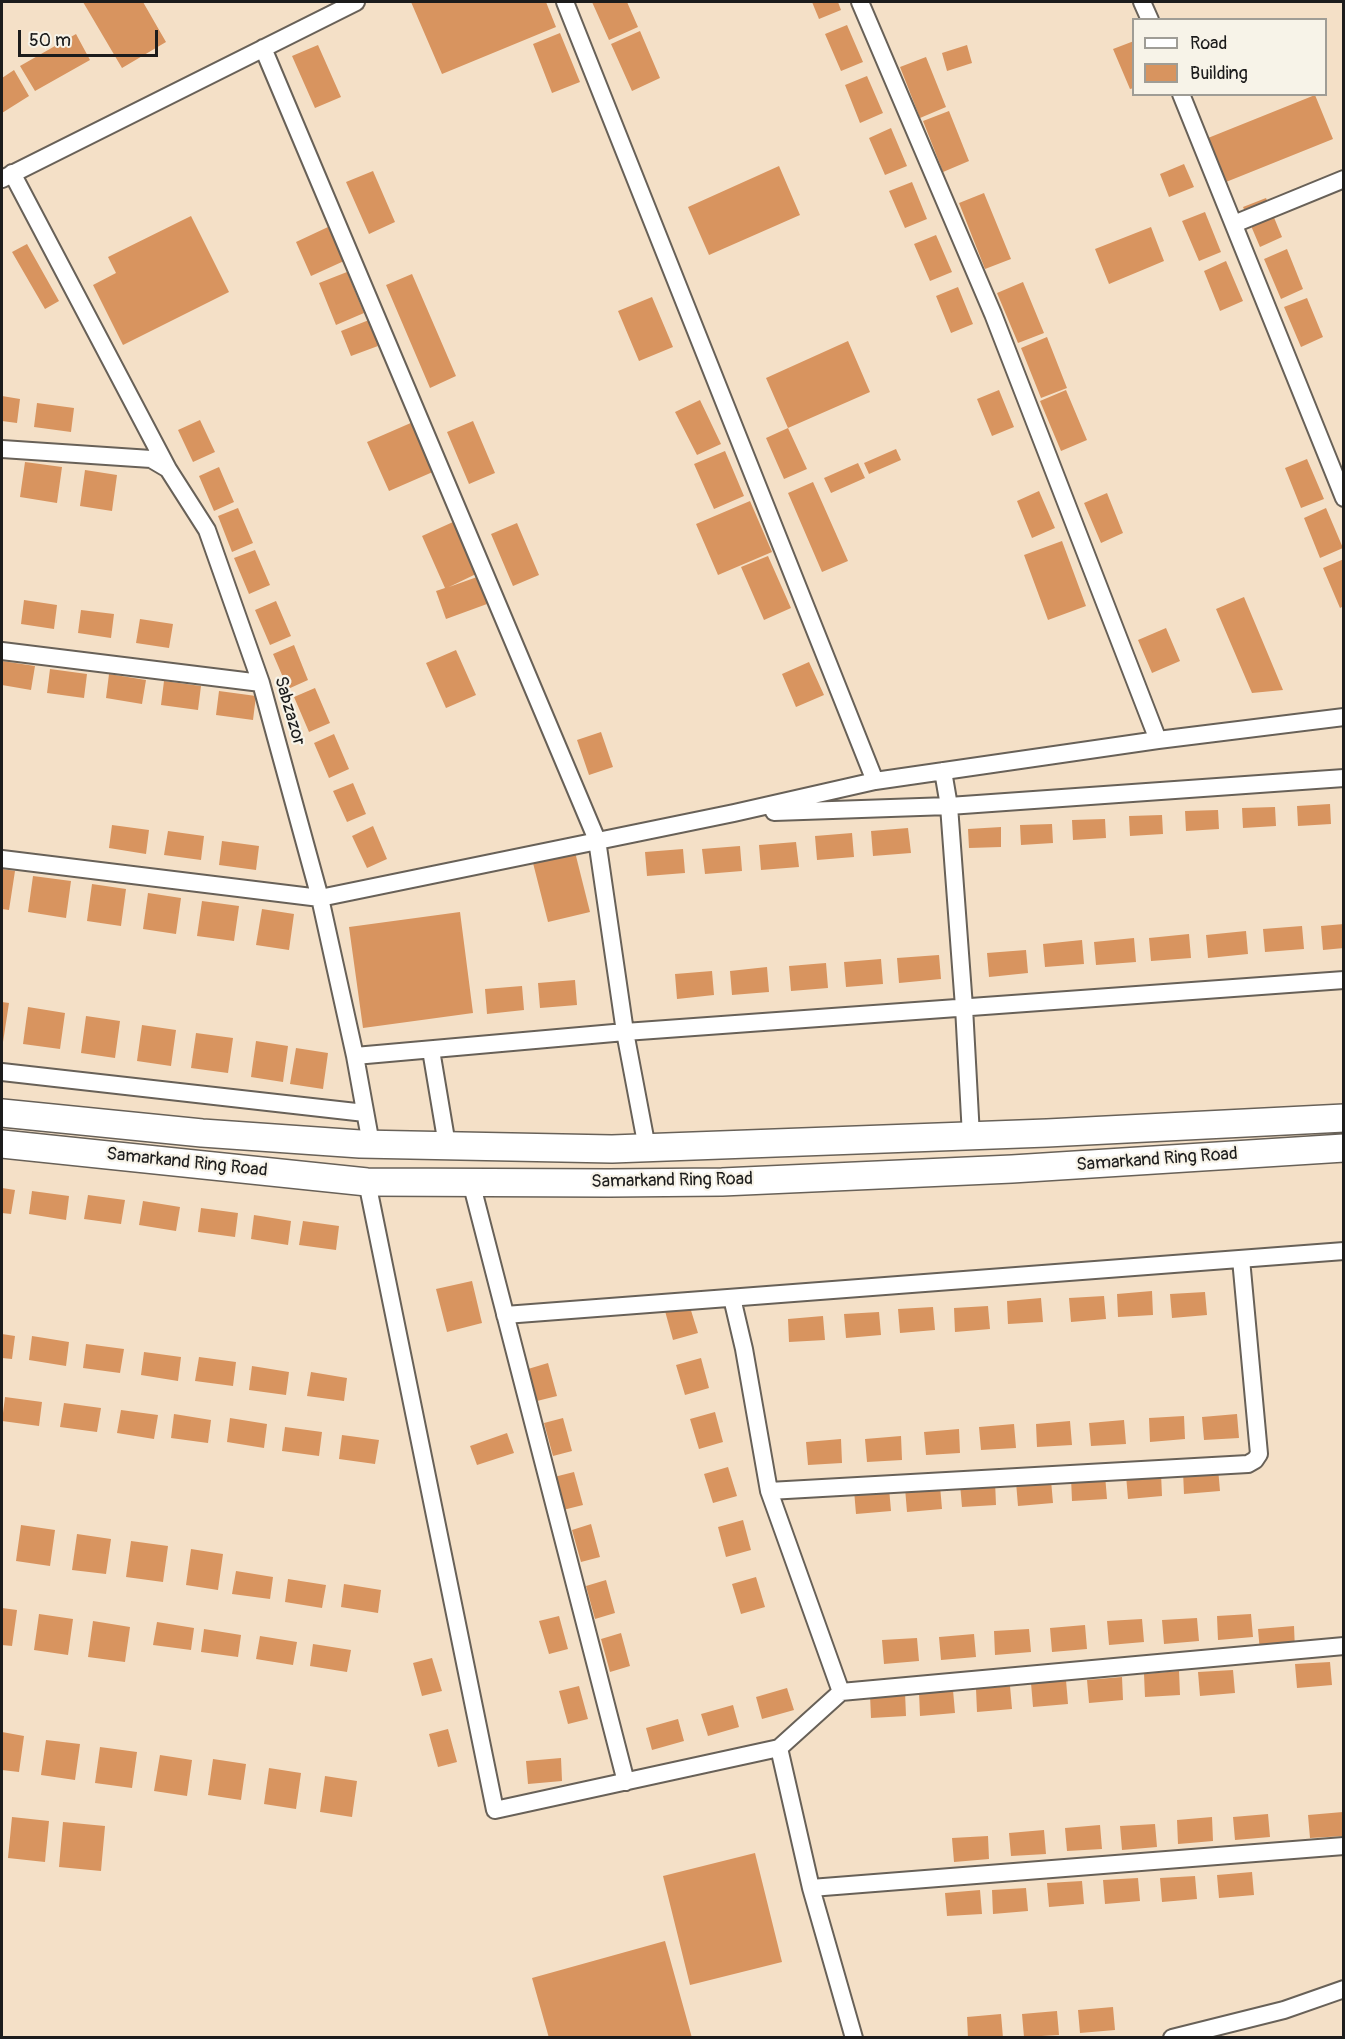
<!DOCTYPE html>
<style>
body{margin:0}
#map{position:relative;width:1345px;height:2039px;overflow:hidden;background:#f4e0c7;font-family:Pangolin,sans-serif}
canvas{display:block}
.frame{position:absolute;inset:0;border:3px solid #1c1c1c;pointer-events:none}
.legend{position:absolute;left:1132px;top:18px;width:195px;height:78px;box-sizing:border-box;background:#f7f3e8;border:2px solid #9f9d96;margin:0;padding:8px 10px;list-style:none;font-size:18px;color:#1c1c1c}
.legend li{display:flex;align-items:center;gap:12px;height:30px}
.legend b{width:30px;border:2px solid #9f9d96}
.scale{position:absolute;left:18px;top:30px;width:140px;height:27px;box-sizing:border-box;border:3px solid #1c1c1c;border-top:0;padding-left:8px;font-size:18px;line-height:21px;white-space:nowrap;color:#1c1c1c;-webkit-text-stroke:4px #f7f3e8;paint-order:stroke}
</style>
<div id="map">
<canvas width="1345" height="2039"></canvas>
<div class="frame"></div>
<ul class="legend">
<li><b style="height:8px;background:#fff"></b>Road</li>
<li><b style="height:16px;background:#d8945f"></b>Building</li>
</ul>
<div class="scale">50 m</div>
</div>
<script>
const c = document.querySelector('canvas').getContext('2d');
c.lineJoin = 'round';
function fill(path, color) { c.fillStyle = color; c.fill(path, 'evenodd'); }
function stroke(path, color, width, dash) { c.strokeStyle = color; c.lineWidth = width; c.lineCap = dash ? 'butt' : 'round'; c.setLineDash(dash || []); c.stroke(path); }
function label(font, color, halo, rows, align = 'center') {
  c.font = font + ' Pangolin,sans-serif'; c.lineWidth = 4.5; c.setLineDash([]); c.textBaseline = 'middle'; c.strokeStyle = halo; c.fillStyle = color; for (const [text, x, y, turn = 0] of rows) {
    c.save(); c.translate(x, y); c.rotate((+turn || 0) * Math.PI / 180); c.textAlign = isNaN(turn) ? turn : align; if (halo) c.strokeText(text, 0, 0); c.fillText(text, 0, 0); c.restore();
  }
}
fill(new Path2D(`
 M83 2H143L166 42 122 68Z
 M411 2H546L556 27 442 74Z
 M592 2H627L638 27 609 40Z
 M812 2H838L841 10 819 19Z
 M847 25 863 62 841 71 825 34Z
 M640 31 660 78 632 91 611 44Z
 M560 33 580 82 552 93 533 44Z
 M76 34 90 60 35 91 20 66Z
 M1134 41V88L1130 89 1113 49Z
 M318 45 341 97 315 108 292 56Z
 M967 45 972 63 947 71 942 53Z
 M926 57 946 107 920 118 900 67Z
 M14 70 29 96 2 113V78Z
 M867 76 883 113 860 123 845 85Z
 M1315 95 1333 139 1226 182 1208 138Z
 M949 111 969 161 943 172 923 121Z
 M891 128 907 166 885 175 869 138Z
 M1184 164 1194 187 1169 197 1160 174Z
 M779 166 800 215 709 255 688 207Z
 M373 171 395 222 369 234 346 182Z
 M912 182 927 219 905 228 889 191Z
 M984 193 1011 259 985 269 959 203Z
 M1266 198 1282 237 1260 247 1243 207Z
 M1205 212 1221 252 1199 261 1182 221Z
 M191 216 229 292 123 345 93 285 116 273 108 257Z
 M328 227 344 261 311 276 296 242Z
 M1151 227 1164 261 1109 284 1095 249Z
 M936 235 952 272 930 281 914 244Z
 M27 244 59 301 45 309 12 252Z
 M1287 249 1303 289 1281 299 1264 259Z
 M1226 261 1243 301 1220 311 1204 271Z
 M347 272 364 313 336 325 319 283Z
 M412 274 456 376 430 388 386 285Z
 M1023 282 1044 333 1018 343 997 293Z
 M958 287 973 324 951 333 936 296Z
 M652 297 673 347 639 361 618 311Z
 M1307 298 1323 337 1301 347 1284 307Z
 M369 320 378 346 351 356 341 331Z
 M1047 337 1067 388 1041 398 1021 348Z
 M848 341 870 392 788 428 766 378Z
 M999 390 1014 427 992 436 977 399Z
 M1066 390 1087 440 1061 451 1040 401Z
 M2 396 20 399 17 423 2 421Z
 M700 400 721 444 697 455 675 412Z
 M37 403 74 408 71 432 34 427Z
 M200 420 215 452 193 462 178 430Z
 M473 421 495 473 469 484 447 432Z
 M413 422 435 471 389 491 367 442Z
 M788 428 807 469 784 479 766 438Z
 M896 449 901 460 869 474 864 463Z
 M725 451 744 496 714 509 694 464Z
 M1307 459 1324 499 1301 508 1285 468Z
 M25 462 62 467 57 503 20 497Z
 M858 463 865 478 831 493 824 478Z
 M219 467 234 502 214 511 199 476Z
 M85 470 117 475 112 511 80 506Z
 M813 482 848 561 822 572 788 493Z
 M1039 491 1055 528 1032 538 1017 501Z
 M1107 493 1123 533 1101 543 1084 503Z
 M750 501 772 552 718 575 696 524Z
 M238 508 253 543 232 552 218 516Z
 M1326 508 1343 548 1320 558 1304 518Z
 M453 522 476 574 449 587 477 577 487 604 446 619 436 591 445 588 422 536Z
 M517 523 539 575 513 586 491 534Z
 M1062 541 1086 606 1048 620 1024 555Z
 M255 550 270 585 249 594 234 558Z
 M768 556 791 608 764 620 741 567Z
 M1344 559V606L1340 608 1323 568Z
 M1244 597 1283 690 1252 693 1216 609Z
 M24 600 57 605 54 629 21 624Z
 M276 601 291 636 270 645 255 610Z
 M81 610 114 614 111 638 78 633Z
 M140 619 173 624 169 648 136 643Z
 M1166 628 1180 661 1152 673 1138 640Z
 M294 645 308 680 288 689 273 654Z
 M456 650 476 695 446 708 426 663Z
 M2 661 35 666 31 690 2 685Z
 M809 662 824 695 796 707 782 674Z
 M50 669 87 674 84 698 47 693Z
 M109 674 146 680 142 704 106 698Z
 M164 681 201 686 198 710 161 705Z
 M315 688 330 723 309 732 294 697Z
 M219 691 256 696 253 720 216 715Z
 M601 732 613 767 589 775 577 740Z
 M334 734 349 769 329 778 314 743Z
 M353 783 366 814 347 822 333 791Z
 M1330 804 1331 824 1298 826 1297 806Z
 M1275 807 1276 826 1243 828 1242 808Z
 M1218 810 1219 829 1186 831 1185 811Z
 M1162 815 1163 834 1130 836 1129 816Z
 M1105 819 1106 838 1073 840 1072 820Z
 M1052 824 1053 843 1021 845 1020 825Z
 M112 825 149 830 146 854 109 848Z
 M373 826 387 859 367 868 352 836Z
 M1001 827V847L969 848 968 829Z
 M908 828 911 853 873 856 871 831Z
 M168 831 204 836 201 860 164 855Z
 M852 833 854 857 817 860 815 836Z
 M222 841 259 846 256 870 219 865Z
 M796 842 799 867 761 870 759 845Z
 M740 846 742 871 705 874 702 849Z
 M683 849 685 873 647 876 645 852Z
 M575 852 590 912 548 922 533 863Z
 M2 869 15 871 9 910 2 909Z
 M33 876 71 881 66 918 28 912Z
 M92 884 126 889 121 926 87 921Z
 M148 893 181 898 176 934 143 929Z
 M202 901 239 906 234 941 197 936Z
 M262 909 294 914 289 950 256 945Z
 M460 912 473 1013 363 1028 349 927Z
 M1344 924V948L1323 950 1321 926Z
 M1302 926 1304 949 1265 952 1263 929Z
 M1246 931 1248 954 1208 958 1206 935Z
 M1189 934 1191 958 1151 961 1149 938Z
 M1134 938 1136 962 1096 965 1094 942Z
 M1082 940 1084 964 1045 967 1043 944Z
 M1026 950 1028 973 989 977 987 953Z
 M939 955 941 979 899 983 897 958Z
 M881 959 883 984 846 987 844 962Z
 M826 963 828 988 791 991 789 966Z
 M767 967 769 992 732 995 730 971Z
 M712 971 714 995 677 999 675 974Z
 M575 980 577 1005 540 1008 538 983Z
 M522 986 524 1010 487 1014 485 989Z
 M2 1002 9 1003 3 1042H2Z
 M28 1007 65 1013 60 1049 23 1044Z
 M86 1016 120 1021 115 1058 81 1053Z
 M142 1025 176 1030 171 1066 137 1061Z
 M196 1033 233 1038 228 1073 191 1068Z
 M256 1041 288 1046 283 1082 251 1077Z
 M296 1048 328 1053 323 1089 290 1084Z
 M2 1188 15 1190 11 1214 2 1213Z
 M32 1191 69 1196 66 1220 29 1214Z
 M88 1195 125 1200 121 1224 84 1219Z
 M143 1201 180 1207 176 1231 139 1225Z
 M201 1208 238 1213 235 1237 198 1232Z
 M254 1215 291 1221 288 1245 251 1239Z
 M303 1221 339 1226 336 1250 299 1245Z
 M472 1281 482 1323 447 1332 436 1289Z
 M1152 1291 1153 1315 1118 1317 1117 1294Z
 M1205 1292 1207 1315 1172 1318 1170 1294Z
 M1104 1296 1106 1319 1071 1322 1069 1298Z
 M1041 1298 1043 1322 1008 1324 1007 1301Z
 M689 1304 698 1333 673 1340 665 1311Z
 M988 1306 990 1329 955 1332 954 1308Z
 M933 1307 935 1330 900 1333 898 1309Z
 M879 1312 881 1335 846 1338 844 1314Z
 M823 1316 825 1340 789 1342 788 1319Z
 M2 1334 15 1336 12 1359 2 1358Z
 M32 1336 69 1342 66 1366 29 1360Z
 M86 1344 124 1349 120 1373 83 1368Z
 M144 1352 181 1357 178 1381 141 1375Z
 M199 1357 236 1362 233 1386 195 1381Z
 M701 1358 709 1388 685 1395 676 1365Z
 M548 1363 557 1396 537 1401 528 1369Z
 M252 1366 289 1372 286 1395 249 1390Z
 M311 1372 347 1378 344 1401 307 1396Z
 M5 1397 42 1402 39 1426 2 1421Z
 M64 1403 101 1408 97 1432 60 1427Z
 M121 1410 158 1415 154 1439 117 1433Z
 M715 1412 723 1442 699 1449 690 1419Z
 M174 1414 211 1420 208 1443 171 1438Z
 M1237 1414 1239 1438 1204 1440 1202 1417Z
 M1184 1416 1185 1439 1150 1442 1149 1418Z
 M230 1418 267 1424 264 1448 227 1442Z
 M563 1418 572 1451 553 1456 544 1423Z
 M1124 1420 1126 1444 1091 1446 1089 1423Z
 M1070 1421 1072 1445 1037 1447 1036 1424Z
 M1014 1424 1016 1448 981 1450 979 1427Z
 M285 1427 322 1432 319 1456 282 1451Z
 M959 1429 960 1453 926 1455 924 1432Z
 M507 1433 514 1453 477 1465 470 1446Z
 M342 1435 379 1440 375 1464 339 1459Z
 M901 1436 902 1460 867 1462 865 1439Z
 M841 1439 842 1463 808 1465 806 1442Z
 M728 1467 737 1496 713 1503 704 1474Z
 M1218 1468 1220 1491 1184 1494 1183 1471Z
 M574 1472 583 1505 563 1510 554 1477Z
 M1161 1473 1162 1496 1128 1499 1126 1475Z
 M1105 1475 1107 1499 1072 1501 1071 1478Z
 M1051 1480 1053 1503 1018 1506 1016 1482Z
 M995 1481 996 1505 962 1507 960 1484Z
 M940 1486 942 1509 907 1512 905 1488Z
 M889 1488 891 1511 856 1514 854 1490Z
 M743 1520 751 1550 726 1557 718 1527Z
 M591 1524 600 1557 581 1562 572 1530Z
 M21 1525 55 1530 50 1566 16 1561Z
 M77 1534 111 1539 106 1574 72 1570Z
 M131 1541 168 1546 163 1582 126 1577Z
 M191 1549 223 1554 218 1590 186 1585Z
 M236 1571 273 1577 270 1599 232 1594Z
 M756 1577 765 1607 741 1614 732 1584Z
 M288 1579 326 1585 322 1608 285 1602Z
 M606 1580 615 1613 595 1619 586 1586Z
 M344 1584 381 1590 378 1613 341 1607Z
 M2 1608 17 1610 12 1646 2 1645Z
 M39 1614 73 1619 68 1655 34 1650Z
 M1251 1614 1253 1637 1218 1640 1217 1616Z
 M559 1616 568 1649 549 1654 539 1621Z
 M1197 1618 1199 1641 1164 1644 1162 1620Z
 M1142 1619 1144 1642 1109 1645 1107 1621Z
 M93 1621 130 1627 125 1662 88 1657Z
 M157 1622 194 1628 191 1650 153 1645Z
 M1085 1625 1087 1649 1052 1652 1050 1628Z
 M1294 1626 1295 1650 1260 1652 1258 1629Z
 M204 1629 241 1635 238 1657 201 1652Z
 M1029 1629 1031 1652 995 1655 994 1631Z
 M621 1633 630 1666 610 1672 601 1639Z
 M974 1634 976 1657 941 1660 939 1637Z
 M260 1636 297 1642 293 1665 256 1659Z
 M917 1638 919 1661 884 1664 882 1640Z
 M313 1644 351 1650 347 1672 310 1666Z
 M432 1658 442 1691 422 1696 413 1663Z
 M1330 1662 1332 1685 1297 1688 1295 1664Z
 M1233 1670 1235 1693 1200 1696 1198 1672Z
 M1179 1671 1180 1695 1145 1697 1144 1674Z
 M1122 1677 1123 1700 1089 1703 1087 1680Z
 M1066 1680 1068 1704 1033 1707 1031 1683Z
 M579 1686 588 1719 568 1724 559 1691Z
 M1010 1686 1012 1709 977 1712 976 1689Z
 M787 1688 794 1710 762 1719 756 1697Z
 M953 1690 955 1713 920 1716 919 1692Z
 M905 1692 906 1716 871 1718 870 1695Z
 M733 1705 739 1727 708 1736 701 1714Z
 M678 1719 684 1741 652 1750 646 1728Z
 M448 1729 457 1762 438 1767 429 1734Z
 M2 1732 24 1736 19 1772 2 1770Z
 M46 1740 80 1744 75 1780 41 1775Z
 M100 1747 137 1752 132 1788 95 1783Z
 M160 1755 192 1760 187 1796 154 1791Z
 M561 1758 562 1781 528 1784 526 1761Z
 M213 1759 246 1764 241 1800 208 1795Z
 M269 1768 301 1773 296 1809 264 1804Z
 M325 1776 357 1781 352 1817 320 1812Z
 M1343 1812 1344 1836 1310 1838 1308 1815Z
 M1268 1814 1270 1837 1235 1840 1233 1817Z
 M12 1817 49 1821 45 1862 8 1858Z
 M1212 1817 1213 1841 1178 1844 1177 1820Z
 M63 1822 105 1826 101 1871 59 1867Z
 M1155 1824 1157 1847 1122 1850 1120 1826Z
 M1100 1825 1102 1849 1067 1851 1065 1828Z
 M1044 1830 1046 1854 1011 1856 1009 1833Z
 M988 1836 989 1859 954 1862 952 1838Z
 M755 1853 782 1962 690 1985 663 1876Z
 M1252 1872 1254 1895 1219 1898 1217 1875Z
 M1195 1876 1197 1899 1162 1902 1160 1878Z
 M1138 1878 1140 1901 1105 1904 1103 1880Z
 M1082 1881 1084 1904 1049 1907 1047 1883Z
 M1026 1888 1028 1911 993 1914 992 1890Z
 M980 1890 982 1914 947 1916 945 1893Z
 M665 1941 692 2038H549L532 1978Z
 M1113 2007 1115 2030 1080 2033 1078 2010Z
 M1057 2011 1059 2035 1024 2037 1022 2014Z
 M1001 2014 1003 2038H968L967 2017Z`), '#d8945f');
const minor = new Path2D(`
 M565 2 875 781
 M860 2 993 314 1158 740
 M1142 2 1150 20
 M263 48 597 840 625 1032 647 1148
 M1181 94 1344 498
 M12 173 168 469
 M2 179 356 2
 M1234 224 1344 179
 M2 449 151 459 168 469 207 530 261 683 320 898 355 1056 371 1144
 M2 651 261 683
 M943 771 949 806 964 1007 971 1136
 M774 812 949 806 1344 778
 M2 859 320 898 734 813 875 781 1158 740 1344 717
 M431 1050 447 1145
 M355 1056 625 1032 1344 980
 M2 1072 365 1113
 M367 1182 495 1810 779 1748 811 1888 854 2038
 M471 1182 626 1782
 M732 1298 744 1349 769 1491 841 1692 779 1748
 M505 1315 1344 1251
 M769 1491 1248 1464 1255 1460 1259 1454 1241 1259
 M841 1692 1344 1646
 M811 1888 1344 1846
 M1172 2038 1284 2010 1344 1989`);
const trunk = new Path2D(`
 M2 1113 202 1133 360 1144 612 1149 1047 1133 1344 1118
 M2 1144 367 1182 609 1183 722 1182 1012 1169 1344 1148`);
stroke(minor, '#686158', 20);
stroke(trunk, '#686158', 30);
stroke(minor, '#fff', 16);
stroke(trunk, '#fff', 27);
label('18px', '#1c1c1c', '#f7f3e8', [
 ["Sabzazor",289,711,74],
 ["Samarkand Ring Road",1157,1160,-4],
 ["Samarkand Ring Road",187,1163,6],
 ["Samarkand Ring Road",672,1181,-1]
]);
</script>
